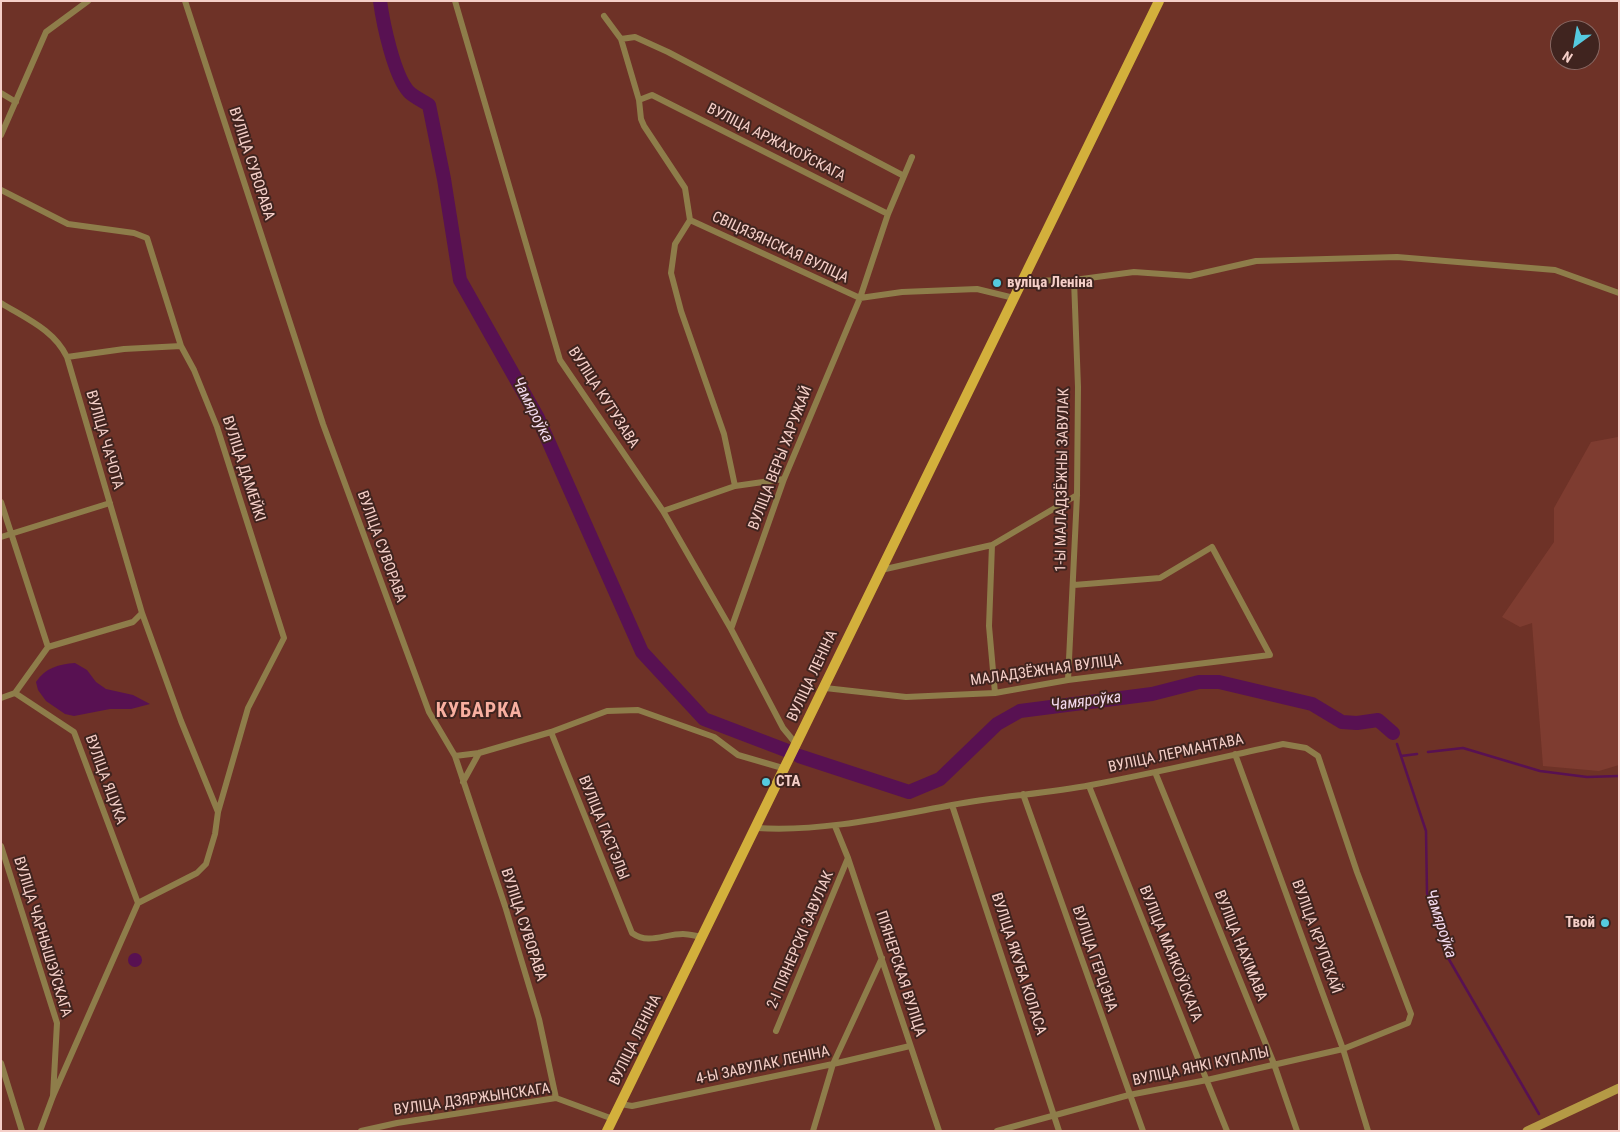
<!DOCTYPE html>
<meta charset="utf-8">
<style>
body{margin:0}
#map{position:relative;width:1620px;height:1132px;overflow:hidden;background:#6e3227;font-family:"Roboto Condensed",sans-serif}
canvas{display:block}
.frame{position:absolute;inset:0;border:2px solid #f5cfc8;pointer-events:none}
.north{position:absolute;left:1550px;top:20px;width:50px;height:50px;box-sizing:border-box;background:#40241f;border:1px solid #886863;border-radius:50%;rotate:212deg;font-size:14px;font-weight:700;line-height:20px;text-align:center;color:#f5cfc8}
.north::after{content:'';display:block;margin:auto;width:18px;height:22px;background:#55cadf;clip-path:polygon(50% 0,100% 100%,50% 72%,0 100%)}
</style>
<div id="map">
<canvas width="1620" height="1132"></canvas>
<div class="frame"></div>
<div class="north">N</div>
</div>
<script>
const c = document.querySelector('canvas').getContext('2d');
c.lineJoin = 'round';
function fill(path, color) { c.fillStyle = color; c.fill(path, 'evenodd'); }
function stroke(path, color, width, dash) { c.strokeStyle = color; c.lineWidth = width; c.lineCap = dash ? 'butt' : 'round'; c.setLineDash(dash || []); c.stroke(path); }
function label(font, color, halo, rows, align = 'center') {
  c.font = font + ' "Roboto Condensed",sans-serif'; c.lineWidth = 4; c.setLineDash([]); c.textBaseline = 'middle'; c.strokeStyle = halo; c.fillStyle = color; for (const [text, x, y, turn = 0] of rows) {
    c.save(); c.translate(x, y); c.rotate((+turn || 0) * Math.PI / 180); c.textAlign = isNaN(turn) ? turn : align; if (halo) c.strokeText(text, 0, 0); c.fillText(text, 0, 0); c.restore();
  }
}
fill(new Path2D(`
 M1618 437 1619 765 1599 771 1543 766 1532 623 1520 627 1502 617 1554 542V508L1591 442Z`), '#7e3c30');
fill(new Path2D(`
 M75 663 87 670 96 682 106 689 133 695 150 704 131 709H110L74 716 65 714 46 701 38 690 36 682C45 668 59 664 75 663Z
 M128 960a7 7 0 1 1 14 0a7 7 0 1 1-14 0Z`), '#581152');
stroke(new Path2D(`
 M1397 744 1426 831 1427 893 1447 956 1539 1114
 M1428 752 1463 748 1540 771 1587 777 1619 776
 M1401 756 1417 754`), '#581152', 2.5);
stroke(new Path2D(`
 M380 1C383 23 394 76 409 92 414 97 423 101 429 105L444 179 460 280 538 418 642 652 704 719 788 751
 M799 756 909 792 940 779 997 724 1020 711 1152 694 1199 682H1219L1312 704 1342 722 1357 723 1378 720 1393 733`), '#581152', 14);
stroke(new Path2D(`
 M185 1 323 424 429 712 455 756 505 906 539 1019 556 1098
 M455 1 560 360 663 511 731 629 783 728 797 745
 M604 16 621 39 639 100
 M621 39 635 37 668 52 904 176
 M1 93 16 102
 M1 135 46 32 88 1
 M1 190 68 224 134 233 147 238 181 346
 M690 220 860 298 902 292 977 289 1014 298
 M1023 281 1074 280 1134 272 1190 276 1256 261 1397 257 1555 270 1619 293
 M1 303C27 319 54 330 67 357L142 613 133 622 48 647
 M67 357 124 349 181 346 194 370 217 427 284 638 248 708 218 812 215 834 206 864 197 873 138 903
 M735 486 724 434 681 311 671 273 675 244 690 220 685 188 644 126 641 119 639 100 652 95 888 214
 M1 502 48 647 15 693
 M663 511 735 486 784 479
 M1 537 110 503
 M881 570 992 545
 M142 613 181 721 218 812
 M731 629 784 479 860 298 888 214 912 157
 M1068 680 1077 495 1078 387 1074 280
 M825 688 906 697 995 693 1068 680 1270 655 1212 547 1160 578 1074 585
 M995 693 989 626 992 545 1077 495
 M1 698 15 693 74 732 138 903
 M551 732 632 933C649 945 664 934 683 934 689 934 696 936 703 937
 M1235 754 1343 1049 1368 1131
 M455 756 479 753 551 732 607 711 638 710 714 737 738 755 786 769
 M1155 772 1274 1064 1297 1131
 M463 782 479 753
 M1089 786 1227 1131
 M1023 794 1143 1131
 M952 805 1059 1131
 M835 826 848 858 939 1131
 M757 828C823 832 887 817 952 805 998 796 1045 794 1091 785 1155 773 1219 758 1283 744L1306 748 1318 756 1357 872 1411 1014 1408 1023 1343 1049 1207 1080 1129 1095 997 1131
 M1 846 57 1023 53 1096
 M776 1031 848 858
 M1 1063 22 1131
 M621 1104 632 1106 833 1064 910 1046
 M40 1131 53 1096 138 903
 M361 1131 397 1123 556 1098 613 1119
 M813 1131 833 1064 882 958`), '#8e7d4a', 6);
stroke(new Path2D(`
 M1527 1131 1619 1088`), '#b59a45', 9);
stroke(new Path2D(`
 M607 1131 1159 1`), '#d3b03c', 10);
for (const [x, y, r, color] of [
 [997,283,5,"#55cadf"],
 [766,782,5,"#55cadf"],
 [1605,923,5,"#55cadf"]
]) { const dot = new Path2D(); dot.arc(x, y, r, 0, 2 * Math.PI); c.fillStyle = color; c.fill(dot); stroke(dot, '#40241f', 2); }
label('15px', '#f5cfc8', '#40241f', [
 ["ВУЛІЦА АРЖАХОЎСКАГА",776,143,27],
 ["ВУЛІЦА СУВОРАВА",251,164,72],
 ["СВІЦЯЗЯНСКАЯ ВУЛІЦА",780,248,25],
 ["ВУЛІЦА КУТУЗАВА",603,398,57],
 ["ВУЛІЦА ЧАЧОТА",104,440,74],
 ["ВУЛІЦА ВЕРЫ ХАРУЖАЙ",781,458,-69],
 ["ВУЛІЦА ДАМЕЙКІ",243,469,72],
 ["1-Ы МАЛАДЗЁЖНЫ ЗАВУЛАК",1063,480,-89],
 ["ВУЛІЦА СУВОРАВА",381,547,70],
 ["МАЛАДЗЁЖНАЯ ВУЛІЦА",1046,671,-8],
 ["ВУЛІЦА ЛЕНІНА",813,676,-65],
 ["ВУЛІЦА ЛЕРМАНТАВА",1176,754,-12],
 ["ВУЛІЦА ЯЦУКА",105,780,70],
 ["ВУЛІЦА ГАСТЭЛЫ",603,828,68],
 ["ВУЛІЦА СУВОРАВА",523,925,72],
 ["ВУЛІЦА ЧАРНЫШЭЎСКАГА",42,937,73],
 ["ВУЛІЦА КРУПСКАЙ",1316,937,70],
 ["2-І ПІЯНЕРСКІ ЗАВУЛАК",801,940,-67],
 ["ВУЛІЦА НАХІМАВА",1240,946,68],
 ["ВУЛІЦА МАЯКОЎСКАГА",1170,954,68],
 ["ВУЛІЦА ГЕРЦЭНА",1094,959,71],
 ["ВУЛІЦА ЯКУБА КОЛАСА",1018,964,72],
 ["ПІЯНЕРСКАЯ ВУЛІЦА",900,974,72],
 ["ВУЛІЦА ЛЕНІНА",636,1040,-64],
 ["4-Ы ЗАВУЛАК ЛЕНІНА",763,1066,-12],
 ["ВУЛІЦА ЯНКІ КУПАЛЫ",1201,1067,-12],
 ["ВУЛІЦА ДЗЯРЖЫНСКАГА",472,1100,-8]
]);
label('bold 15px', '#f5cfc8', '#40241f', [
 ["вуліца Леніна",1007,283],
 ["СТА",776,782],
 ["Твой",1595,923,"right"]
], 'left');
label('italic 16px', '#f3daee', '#40241f', [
 ["Чамяроўка",532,410,63],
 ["Чамяроўка",1086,702,-7],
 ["Чамяроўка",1440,924,72]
]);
c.letterSpacing = '1px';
label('bold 20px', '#f8b0a1', '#40241f', [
 ["КУБАРКА",479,712]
]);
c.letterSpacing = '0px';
</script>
